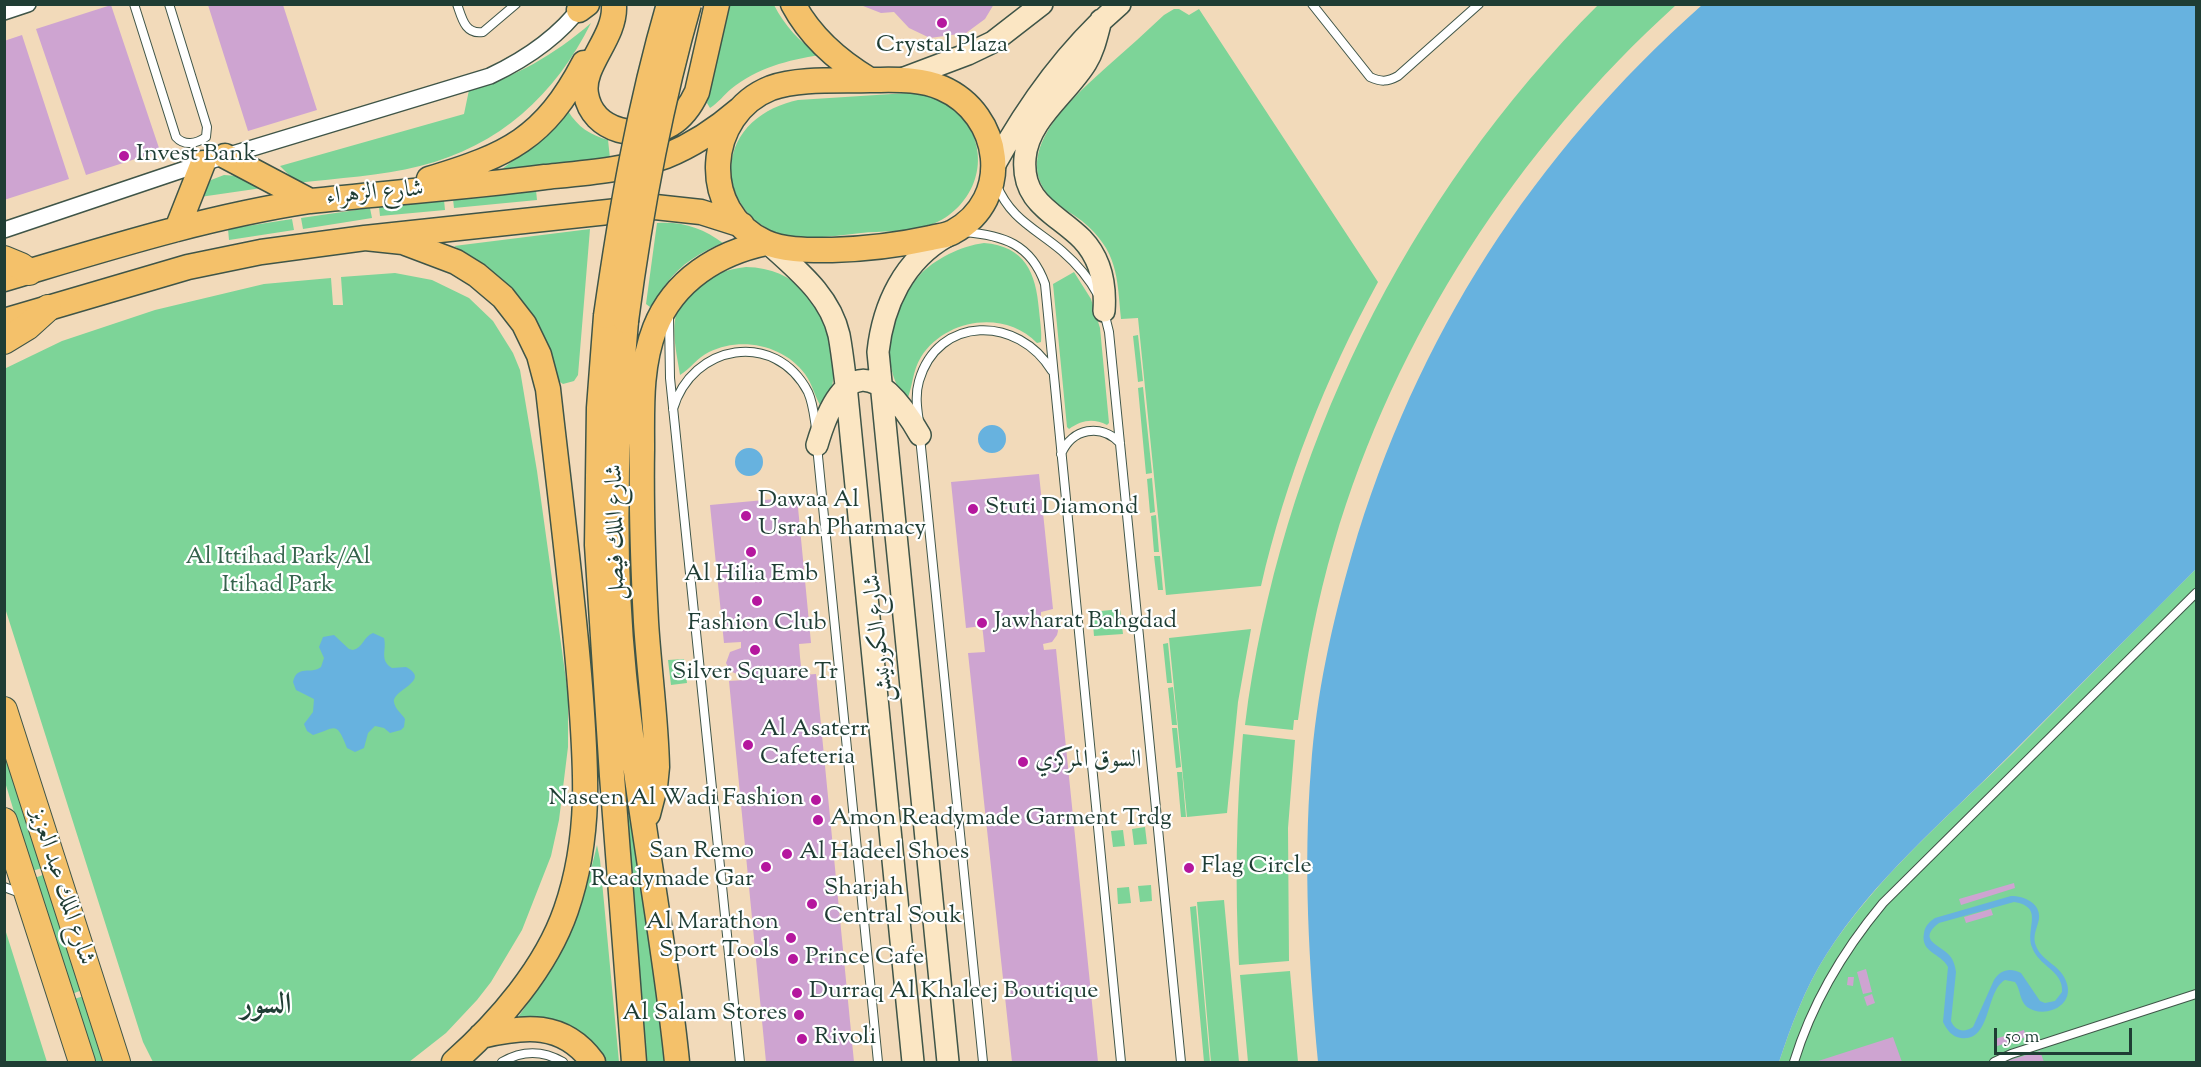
<!DOCTYPE html>
<meta charset="utf-8">
<style>
body{margin:0}
#map{position:relative;width:2201px;height:1067px;overflow:hidden;background:#f2daba;font-family:"Sorts Mill Goudy",serif}
canvas{display:block}
.frame{position:absolute;inset:0;border:6px solid #1f3d34;pointer-events:none}
.scale{position:absolute;left:1994px;top:1028px;width:138px;height:27px;box-sizing:border-box;border:3px solid #1f3d34;border-top:0;padding-left:8px;font-size:18px;line-height:21px;white-space:nowrap;color:#1f3d34;-webkit-text-stroke:4px #fff;paint-order:stroke}
</style>
<div id="map">
<canvas width="2201" height="1067"></canvas>
<div class="frame"></div>
<div class="scale">50 m</div>
</div>
<script>
const c = document.querySelector('canvas').getContext('2d');
c.lineJoin = 'round';
function fill(path, color) { c.fillStyle = color; c.fill(path, 'evenodd'); }
function stroke(path, color, width, dash) { c.strokeStyle = color; c.lineWidth = width; c.lineCap = dash ? 'butt' : 'round'; c.setLineDash(dash || []); c.stroke(path); }
function label(font, color, halo, rows, align = 'center') {
  c.font = font + ' "Sorts Mill Goudy",Amiri,serif'; c.lineWidth = 4.5; c.setLineDash([]); c.textBaseline = 'middle'; c.strokeStyle = halo; c.fillStyle = color; for (const [text, x, y, turn = 0] of rows) {
    c.save(); c.translate(x, y); c.rotate((+turn || 0) * Math.PI / 180); c.textAlign = isNaN(turn) ? turn : align; if (halo) c.strokeText(text, 0, 0); c.fillText(text, 0, 0); c.restore();
  }
}
fill(new Path2D(`
 M1599 4 1676 5C1517 149 1395 336 1334 543 1317 601 1306 660 1298 720H1294L1293 730 1245 725C1280 453 1405 198 1599 4Z
 M729 5H774C785 26 799 42 820 55 788 60 757 68 731 89 724 95 718 103 710 108L707 103Z
 M1174 9H1179L1189 15 1199 9 1378 282C1325 379 1286 478 1261 586L1166 595 1138 318 1121 319C1117 276 1118 251 1082 221 1072 213 1061 208 1052 199 1006 152 1078 93 1110 64 1128 48 1146 32 1164 15Z
 M591 23C555 95 500 146 420 166 380 176 338 178 297 183L280 166 464 114 469 90C516 77 554 55 591 23Z
 M908 93C934 94 958 106 971 131 991 170 966 216 924 227 904 232 881 231 861 233 840 235 818 239 797 237 761 235 731 205 731 169 732 130 764 107 798 100Z
 M568 111C578 127 590 135 608 140L610 158 502 169 537 142Z
 M224 175 238 176 262 188 200 197 211 180Z
 M536 190 537 200 454 208 453 199Z
 M444 200 445 210 380 216 379 207Z
 M370 208 372 218 303 229 301 218Z
 M292 219 294 230 229 240 228 229Z
 M657 223C682 221 703 228 723 243 700 252 681 264 666 284 660 291 657 301 650 307L646 304Z
 M590 229 578 375 574 381 563 384 557 380 515 293 487 266 454 246Z
 M984 243C1025 246 1036 273 1039 310 1040 321 1042 332 1041 342L1037 343C1005 310 946 318 921 357 912 372 913 386 907 400 877 366 890 309 919 276 934 259 961 246 984 243Z
 M746 267C797 268 822 303 831 350 833 362 835 379 831 391 829 397 825 403 822 408 815 398 813 385 805 374 784 345 741 336 709 352 697 358 690 369 680 375 677 352 667 319 684 298 688 294 694 290 699 286 714 274 727 269 746 267Z
 M1074 272 1091 299 1100 328 1109 423 1107 425C1093 418 1082 420 1069 429L1067 427 1053 284Z
 M395 273 432 280 469 298 493 321 513 353 520 370 537 471 568 694V747L559 820 551 856 522 930 491 982 477 1000 446 1033 409 1062H153L143 1042 5 608 4 369 62 341 155 310 264 284 331 278 333 305H343L341 277Z
 M1138 335 1143 381 1138 382 1133 336Z
 M1143 387 1152 473 1146 474 1138 388Z
 M1152 478 1155 512 1150 513 1147 479Z
 M1156 515 1159 552H1154L1151 516Z
 M1154 556H1160L1163 590H1158Z
 M2196 569V1062H1779C1791 1026 1805 988 1826 955 1876 877 1949 816 2014 752 2075 691 2135 629 2196 569Z
 M1120 609 1123 634 1094 636 1092 612Z
 M1251 629 1238 702 1227 813 1187 817 1169 638Z
 M1168 643 1172 683H1167L1163 644Z
 M684 659 687 683 671 685 668 660Z
 M1173 687 1177 725H1172L1168 688Z
 M1172 728H1177L1181 767 1176 768Z
 M1243 734 1295 740 1288 828 1289 961 1239 965C1235 887 1236 811 1243 734Z
 M4 750 42 868 32 871 5 782Z
 M1177 772H1182L1186 817H1181Z
 M626 816H633L665 1062H643Z
 M1145 827 1147 844 1134 845 1132 829Z
 M1123 830 1125 846 1113 847 1111 831Z
 M597 845 600 860 619 1062H607L600 1053 550 1020 518 1017C557 965 583 908 597 845Z
 M45 874 82 990 72 994 35 878Z
 M1151 885 1152 901 1140 902 1138 886Z
 M1129 887 1131 903 1118 904 1117 888Z
 M1224 900 1239 1062H1211L1197 902Z
 M1196 906 1210 1062H1204L1190 907Z
 M5 929 47 1062H5Z
 M1290 971 1298 1062H1248L1240 975Z
 M84 996 104 1062H94L74 999Z`), '#7dd498');
fill(new Path2D(`
 M1702 5H2196V569C2133 632 2070 695 2007 758 1944 821 1874 879 1826 955 1805 988 1791 1026 1779 1062H1318C1309 964 1303 867 1311 768 1316 696 1332 623 1352 554 1416 336 1533 155 1702 5Z
 M978 439a14 14 0 1 1 28 0a14 14 0 1 1-28 0Z
 M735 462a14 14 0 1 1 28 0a14 14 0 1 1-28 0Z
 M373 633 384 638C387 650 379 660 392 668L406 667C432 681 393 689 394 702 395 709 402 714 405 719L404 727 401 730 390 733 384 728 375 726 368 733 364 748 355 752 347 748C336 720 336 728 313 735L307 731 304 724 313 712 314 699 296 690 293 682C297 664 311 675 321 667L324 658 319 647 323 637 334 635 349 649 353 650C363 648 363 637 373 633Z
 M2011 896C2024 896 2041 903 2039 919 2037 929 2032 936 2036 946 2042 962 2062 965 2067 984 2074 1007 2043 1019 2027 1007 2019 1000 2021 990 2015 982L2005 980C1985 991 1992 1042 1961 1038 1952 1037 1947 1030 1943 1022L1948 967C1941 953 1920 953 1924 933 1925 926 1929 922 1935 918ZM2014 902C2045 907 2025 928 2032 947 2038 966 2064 971 2062 992L2055 1001 2045 1003 2040 1001 2021 973C2010 967 2000 970 1994 980L1973 1027C1964 1033 1955 1031 1951 1021L1956 972C1955 965 1953 958 1947 953 1937 944 1918 939 1939 923Z`), '#67b2df');
fill(new Path2D(`
 M858 4H994L985 19 966 33 930 38 909 28 894 12 881 13Z
 M111 5 160 151 86 175 36 29Z
 M208 5H283L317 110 248 131Z
 M22 35 69 179 4 200V41Z
 M1039 474 1053 609 1041 612V618L1051 619 1057 626 1058 631 1057 635 1052 642 1043 644 1044 650 1056 649 1098 1062H1012L968 653 985 652 983 633 982 626 966 628 951 482Z
 M797 497 811 643 799 644 800 657 802 675 816 674 854 1062H766L729 681 744 680V674L739 675 730 671 726 663 730 652 741 648V642L724 643 710 505Z
 M2014 883 2015 888 1961 905 1959 899Z
 M1991 909 1993 915 1966 923 1964 917Z
 M1866 969 1872 992 1863 994 1857 972Z
 M1848 977H1854L1853 986 1847 985Z
 M1872 994 1875 1003 1867 1006 1864 997Z
 M2024 1030 2026 1037 1997 1046 1995 1039Z
 M1893 1037 1902 1062H1815Z
 M2040 1051 2044 1062H2003Z`), '#cea4d1');
const service = new Path2D(`
 M134 4 176 137C184 146 196 144 206 137L207 127 169 4
 M457 4C462 18 465 35 483 32L516 4
 M1312 4 1370 77C1381 82 1387 82 1398 76L1479 4
 M996 184C1011 220 1035 228 1062 251 1077 264 1089 278 1098 295
 M964 232C1003 235 1031 244 1045 284L1121 1062
 M1104 312 1109 332 1181 1062
 M669 318 670 378 740 1062
 M673 409C692 344 775 329 808 392 813 403 814 415 816 428
 M919 422C917 408 915 395 919 381 938 315 1018 315 1052 371
 M920 437 983 1062
 M817 446 878 1062
 M1061 454C1072 428 1101 423 1120 443
 M4 887 23 894
 M502 1062C523 1050 542 1050 563 1062
 M1794 1062C1812 1003 1843 951 1883 903L2196 593
 M1994 1062 2011 1054 2196 994`);
const minor = new Path2D(`
 M4 12 28 4
 M4 230 203 163 490 76C526 59 559 37 583 4`);
const secondary = new Path2D(`
 M1101 20C1097 35 1094 50 1086 63 1067 94 1028 120 1025 158 1021 203 1056 213 1082 239 1101 259 1106 284 1104 311
 M899 80 968 54 993 42 1042 4
 M994 166C1027 106 1067 49 1120 4
 M947 236C904 260 883 305 878 352L948 1062
 M769 244C797 270 830 295 839 335 842 351 844 369 846 385L913 1062
 M817 445C842 359 878 362 920 435`);
const primary = new Path2D(`
 M793 4C811 38 838 61 870 80
 M614 7C615 38 581 66 586 94 592 132 641 142 671 124 684 116 691 105 697 92L717 4
 M579 10 587 4
 M870 80C894 80 919 78 942 88 1002 114 1014 199 953 232 946 236 938 236 931 238 899 245 865 249 832 250 811 250 784 251 765 242 698 212 705 114 771 88 799 78 840 81 870 80Z
 M225 156 310 201
 M429 179C508 155 544 139 584 63
 M177 229 203 163
 M365 238 403 242 456 262 477 275 503 297 524 324 539 355 548 389C559 488 572 587 580 686 586 764 592 835 566 910 546 968 499 1022 454 1062
 M4 279C105 249 205 217 310 201 388 193 467 187 545 177 585 173 627 170 666 156 693 145 717 129 739 110
 M606 316 599 408 597 545 612 776 634 1062
 M4 321 188 267 261 252 365 238 655 207 701 212 742 225
 M626 321C615 439 612 557 624 675 637 805 664 933 677 1062
 M648 814 655 787 657 767C656 719 649 670 646 622 643 564 641 507 642 449 642 408 640 366 655 328 674 280 718 253 766 243
 M481 1036C524 1026 563 1021 593 1062`);
const trunk = new Path2D(`
 M4 259 21 266 29 272
 M4 341 27 327 48 308
 M4 710 117 1062
 M4 821 82 1062`);
stroke(service, '#3f5548', 10);
stroke(minor, '#3f5548', 18);
stroke(secondary, '#3f5548', 24);
stroke(primary, '#3f5548', 27);
stroke(trunk, '#3f5548', 28);
stroke(service, '#fff', 8);
stroke(minor, '#fff', 15);
stroke(secondary, '#fbe6c3', 21);
stroke(primary, '#f4c16a', 24);
stroke(trunk, '#f4c16a', 26);
const primaryBridge = new Path2D(`
 M606 316C621 211 639 107 669 4
 M626 321C640 214 659 109 689 4`);
stroke(primaryBridge, '#3f5548', 27, []);
stroke(primaryBridge, '#f4c16a', 24);
for (const [x, y, r, color] of [
 [942,23,6,"#b5179e"],
 [124,156,6,"#b5179e"],
 [973,509,6,"#b5179e"],
 [746,516,6,"#b5179e"],
 [751,552,6,"#b5179e"],
 [757,601,6,"#b5179e"],
 [982,623,6,"#b5179e"],
 [755,650,6,"#b5179e"],
 [748,745,6,"#b5179e"],
 [1023,762,6,"#b5179e"],
 [816,800,6,"#b5179e"],
 [818,820,6,"#b5179e"],
 [787,854,6,"#b5179e"],
 [766,867,6,"#b5179e"],
 [1189,868,6,"#b5179e"],
 [812,904,6,"#b5179e"],
 [791,938,6,"#b5179e"],
 [793,959,6,"#b5179e"],
 [797,993,6,"#b5179e"],
 [799,1015,6,"#b5179e"],
 [802,1039,6,"#b5179e"]
]) { const dot = new Path2D(); dot.arc(x, y, r, 0, 2 * Math.PI); c.fillStyle = color; c.fill(dot); stroke(dot, '#fff', 2); }
label('24px', '#1f3d34', '#fff', [
 ["Crystal Plaza",942,47,"center"],
 ["Invest Bank",136,156],
 ["Dawaa Al",758,502],
 ["Usrah Pharmacy",758,530],
 ["Stuti Diamond",985,509],
 ["Al Hilia Emb",751,576,"center"],
 ["Jawharat Bahgdad",994,623],
 ["Fashion Club",757,625,"center"],
 ["Silver Square Tr",755,674,"center"],
 ["Al Asaterr",760,731],
 ["Cafeteria",760,759],
 ["السوق المركزي",1035,762],
 ["Naseen Al Wadi Fashion",804,800,"right"],
 ["Amon Readymade Garment Trdg",830,820],
 ["San Remo",754,853,"right"],
 ["Readymade Gar",754,881,"right"],
 ["Al Hadeel Shoes",799,854],
 ["Flag Circle",1201,868],
 ["Sharjah",824,890],
 ["Central Souk",824,918],
 ["Al Marathon",779,924,"right"],
 ["Sport Tools",779,952,"right"],
 ["Prince Cafe",805,959],
 ["Durraq Al Khaleej Boutique",809,993],
 ["Al Salam Stores",787,1015,"right"],
 ["Rivoli",814,1039]
], 'left');
label('24px', '#1f3d34', '#fff', [
 ["شارع الزهراء",375,195,-5],
 ["شارع الملك فيصل",618,532,-91],
 ["شارع الكورنيش",881,638,-96],
 ["شارع الملك عبد العزيز",60,887,72]
]);
label('24px', '#36634d', '#fff', [
 ["Al Ittihad Park/Al",278,559],
 ["Itihad Park",278,587]
]);
label('bold 30px', '#1f3d34', '#fff', [
 ["السور",266,1008]
]);
</script>
